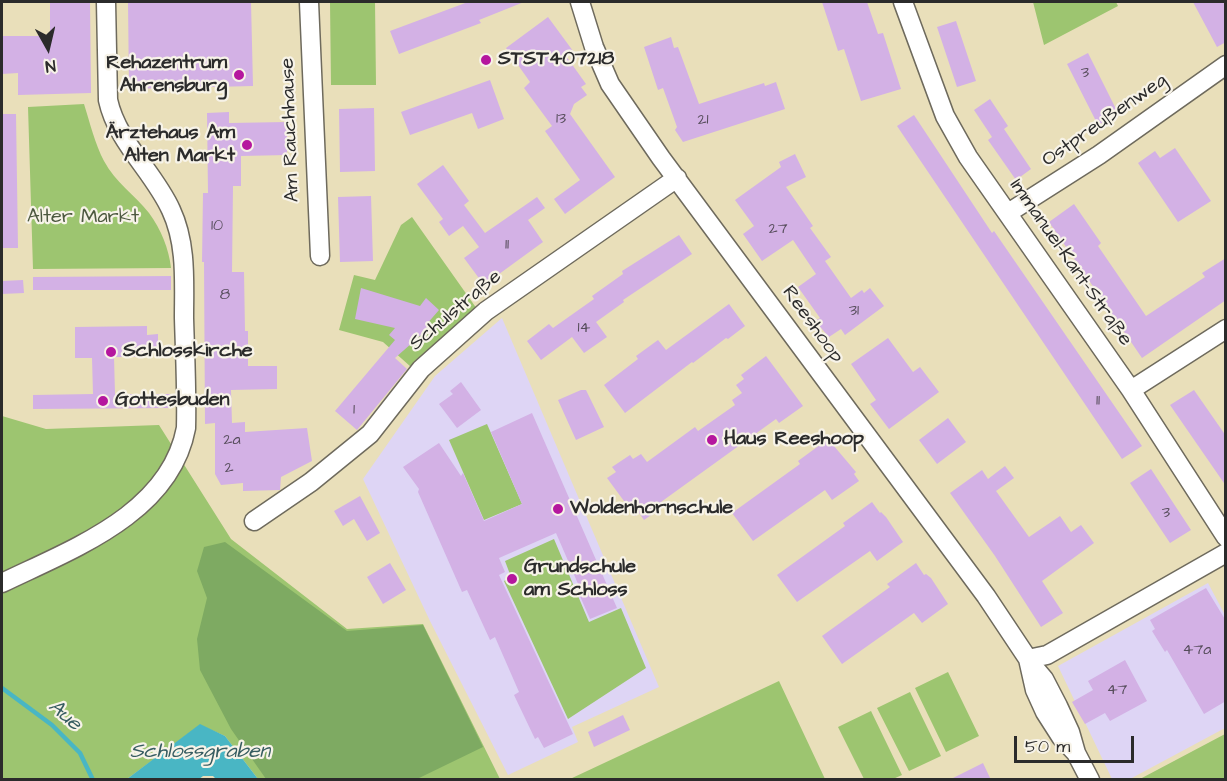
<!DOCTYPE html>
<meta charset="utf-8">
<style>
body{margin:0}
#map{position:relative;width:1227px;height:781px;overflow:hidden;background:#e9dfba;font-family:"Architects Daughter",sans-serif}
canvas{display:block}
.frame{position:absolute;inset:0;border:3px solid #2b2b2b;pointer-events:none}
.north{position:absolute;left:18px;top:18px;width:60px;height:60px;-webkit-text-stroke:4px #f7f3e8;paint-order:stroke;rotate:172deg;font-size:16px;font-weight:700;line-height:24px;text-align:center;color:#2b2b2b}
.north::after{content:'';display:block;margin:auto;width:21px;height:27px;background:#2b2b2b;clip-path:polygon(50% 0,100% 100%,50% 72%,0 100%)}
.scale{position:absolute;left:1014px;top:736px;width:120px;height:27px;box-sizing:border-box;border:3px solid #2b2b2b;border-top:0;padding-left:8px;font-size:18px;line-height:21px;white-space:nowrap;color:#2b2b2b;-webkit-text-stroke:4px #f7f3e8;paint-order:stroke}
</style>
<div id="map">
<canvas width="1227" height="781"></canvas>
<div class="frame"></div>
<div class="north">N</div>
<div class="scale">50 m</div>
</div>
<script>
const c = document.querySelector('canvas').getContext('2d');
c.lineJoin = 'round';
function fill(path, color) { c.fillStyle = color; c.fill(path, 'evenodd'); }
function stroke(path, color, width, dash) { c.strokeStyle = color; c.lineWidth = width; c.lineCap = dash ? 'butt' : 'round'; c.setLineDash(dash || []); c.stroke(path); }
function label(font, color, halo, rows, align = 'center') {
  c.font = font + ' "Architects Daughter",sans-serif'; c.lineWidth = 4.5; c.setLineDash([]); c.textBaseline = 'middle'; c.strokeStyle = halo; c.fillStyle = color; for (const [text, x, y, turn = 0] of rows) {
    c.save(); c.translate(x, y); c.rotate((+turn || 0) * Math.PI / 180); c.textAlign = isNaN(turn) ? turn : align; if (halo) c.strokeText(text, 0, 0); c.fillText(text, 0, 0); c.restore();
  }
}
fill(new Path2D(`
 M502 318 659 687 572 727 578 742 508 775 430 621 363 479 435 376Z
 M1208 583 1225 615V728L1130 779H1112L1058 666Z`), '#ded5f5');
fill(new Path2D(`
 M330 2H375L376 85H331Z
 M1033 2H1116L1118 6 1044 45Z
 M84 104C90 123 95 144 104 161 115 182 135 195 149 213 161 229 169 249 171 268L33 269 28 107Z
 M412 217 477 309 411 367 383 342 339 330 354 275 375 280 401 225Z
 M2 416 46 429 159 425 231 539 347 629 423 624 500 779H258L225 736 200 725 127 779H2Z
 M487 424 522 504 484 520 449 440Z
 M554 539 589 622 621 608 646 668 568 719 504 581 511 577 505 561Z
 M948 672 979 736 946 752 915 688Z
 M779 681 825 779H570Z
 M910 692 941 756 909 771 877 708Z
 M871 711 902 775 893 779H864L838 727Z
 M1225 734V779H1140Z`), '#9dc570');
fill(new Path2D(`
 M225 542 347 631 423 625 483 747 417 779H266L231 729 200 670 197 639 207 598 197 571 204 547Z`), '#7eaa62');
fill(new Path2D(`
 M200 724 225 736 258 779H216L213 776H203L198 780 127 779Z`), '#49b6c4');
stroke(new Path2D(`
 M2 688 52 725 80 753 93 780`), '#49b6c4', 4.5);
fill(new Path2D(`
 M50 2H90L91 93 18 95V73L2 74V36H50Z
 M128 2H251L253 86 129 89Z
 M468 2H524L479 20 481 23 399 54 390 31Z
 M822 2H867L878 34 883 33 901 89 861 101 844 49 838 51Z
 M1193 2H1223L1226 7V42L1217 47Z
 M548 17 573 51 566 56 586 84 581 87 587 95 574 104 570 114 615 177 565 214 554 199 580 180 545 131 552 126 524 88 530 82 506 48Z
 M956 21 976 81 957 87 937 27Z
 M671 37 674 48 678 47 699 104 764 83 765 86 776 82 785 109 683 142 675 130 677 127 663 88 658 90 644 47Z
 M1088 53 1119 115 1098 125 1067 64Z
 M490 80 504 119 478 129 472 113 410 135 401 112Z
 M990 99 1008 126 1004 129 1031 169 1016 180 988 140 992 137 974 110Z
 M374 108 375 171 340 172 339 109Z
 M229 112V123L287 122V155L241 156V186H233L232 272H244L245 331H248V366H277V389L231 390 232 423 245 422V432L307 428 312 461 281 477 280 490 243 491V483L221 485 215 474V423L205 424 204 262H202L203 193H208L207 113Z
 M2 114H16L18 248H2Z
 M914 115 992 233 994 231 1142 446 1122 459 897 126Z
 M1175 148 1211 201 1178 222 1138 163 1155 151 1160 158Z
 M795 154 806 177 786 187 813 226 810 228 831 257 825 261 851 298 862 290 864 293 870 288 884 306 845 335 841 329 829 337 815 321 820 318 798 287 816 274 793 240 762 261 743 234 754 226 735 200 781 167 779 162Z
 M443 165 469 201 464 205 485 233 537 197 545 208 528 220 543 242 484 285 464 258 479 247 463 226 449 236 439 222 443 219 417 184Z
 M371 196 373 261 340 262 338 197Z
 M1074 204 1101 243 1098 246 1146 316 1205 277 1202 273 1226 258V300L1142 358 1049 222Z
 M679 235 692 254 623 300 624 302 596 322 607 337 584 353 572 337 541 360 527 341 549 324 553 328 594 299 592 296 623 274 622 271Z
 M171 276V290H33V277Z
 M23 280 24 293 2 294V281Z
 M361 288 420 306 426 298 439 310 426 325 429 328 395 358 407 369 357 430 335 411 395 340 389 335 395 328 355 319Z
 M729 304 745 326 728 339 726 338 693 363 692 362 625 413 604 385 638 359 636 356 658 340 666 350Z
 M147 326V335L158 334V348H147L148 357H114L115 394H173V408L33 409V395L93 394 92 358H75V327Z
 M888 338 913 372 920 367 939 392 889 429 870 404 876 400 851 364Z
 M766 356 803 406 779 423 776 419 661 502 664 506 644 520 639 513 635 516 607 478 616 472 612 467 630 455 633 459 641 454 647 462 695 427 698 431 735 405 732 400 742 393 736 385 744 379 741 375Z
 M461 382 481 410 457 428 439 404 453 394 450 391Z
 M581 390H586L604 427 576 440 558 400Z
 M1194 390 1226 436V486L1170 405Z
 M532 413 617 608 590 619 579 594 582 593 556 533 499 558 505 572 499 575 573 734 544 748 538 737 535 739 514 695 519 692 495 637 490 640 467 590 462 592 418 492 419 489 403 467 439 443 461 476 463 473 484 521 522 504 491 432Z
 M948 418 966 442 937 464 919 440Z
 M828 439 856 472 854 474 859 481 832 500 825 490 753 541 732 513 800 464 798 461Z
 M1005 466 1014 478 996 491 1029 537 1060 516 1071 532 1081 525 1094 543 1042 581 1063 613 1041 627 995 556 950 493 982 470 988 479Z
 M1151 469 1191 530 1170 543 1130 483Z
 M360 496 380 533 367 541 354 519 343 526 334 511Z
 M872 502 880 513 881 512 886 517 903 542 877 561 870 551 797 602 777 575 845 526 843 523Z
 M390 563 406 590 383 604 367 577Z
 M916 563 924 575 926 574 931 578 948 604 922 623 914 613 842 664 822 636 890 587 887 584Z
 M1206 588 1226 621V701L1204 714 1167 650 1165 652 1152 631 1155 629 1150 620Z
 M1125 660 1147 701 1110 721 1105 713 1085 724 1072 702 1093 690 1088 681Z
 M623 715 630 730 594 747 588 732Z
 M983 763 991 780H949Z`), '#d3b1e5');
const minor = new Path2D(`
 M309 2 320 256
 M580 2 594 47 610 84 661 158 986 596 1028 659 1035 690 1045 712 1061 737 1076 753
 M903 2 945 116 968 157 1131 390 1226 537
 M1008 213 1099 155 1226 65
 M1131 390 1226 329
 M254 521 311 482 370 434 421 369 486 311 677 178
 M2 583C72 549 170 514 186 428 187 391 185 354 184 318 184 282 187 244 171 210 154 172 117 142 108 100L106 2
 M1028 659 1047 655 1226 553
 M1033 666 1044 679 1058 706 1070 732 1076 753 1090 780`);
stroke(minor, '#6e6a5d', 21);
stroke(minor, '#fff', 18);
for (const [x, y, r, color] of [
 [486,60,6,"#b5179e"],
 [239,75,6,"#b5179e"],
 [247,145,6,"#b5179e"],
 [111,352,6,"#b5179e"],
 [103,401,6,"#b5179e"],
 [712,440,6,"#b5179e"],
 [558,509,6,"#b5179e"],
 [512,579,6,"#b5179e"]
]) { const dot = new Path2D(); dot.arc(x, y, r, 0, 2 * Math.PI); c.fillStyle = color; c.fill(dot); stroke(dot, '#f7f3e8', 2); }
label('16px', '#554c5a', null, [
 ["3",1085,74],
 ["13",561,120],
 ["21",703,121],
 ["10",217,227],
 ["27",778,230],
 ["11",507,246],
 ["8",225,296],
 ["31",854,312],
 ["14",584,329],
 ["11",1098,402],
 ["1",354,411],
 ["2a",232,441],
 ["2",229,469],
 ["3",1166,514],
 ["47a",1197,651],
 ["47",1117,691]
]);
label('bold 20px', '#2b2b2b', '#f7f3e8', [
 ["STST407218",498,60],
 ["Rehazentrum",227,64,"right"],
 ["Ahrensburg",227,87,"right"],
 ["Ärztehaus Am",235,134,"right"],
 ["Alten Markt",235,157,"right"],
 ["Schlosskirche",123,352],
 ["Gottesbuden",115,401],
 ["Haus Reeshoop",724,440],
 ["Woldenhornschule",570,509],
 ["Grundschule",524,568],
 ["am Schloss",524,591]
], 'left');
label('20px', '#2b2b2b', '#f7f3e8', [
 ["Ostpreußenweg",1105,121,-35],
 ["Am Rauchhause",291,130,-92],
 ["Immanuel-Kant-Straße",1070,263,55],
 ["Schulstraße",456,311,-40],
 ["Reeshoop",812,325,54]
]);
label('20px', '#4d5940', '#f7f3e8', [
 ["Alter Markt",83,218]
]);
label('italic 21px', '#365c61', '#f7f3e8', [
 ["Aue",64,716,41],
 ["Schlossgraben",200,753]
]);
</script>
